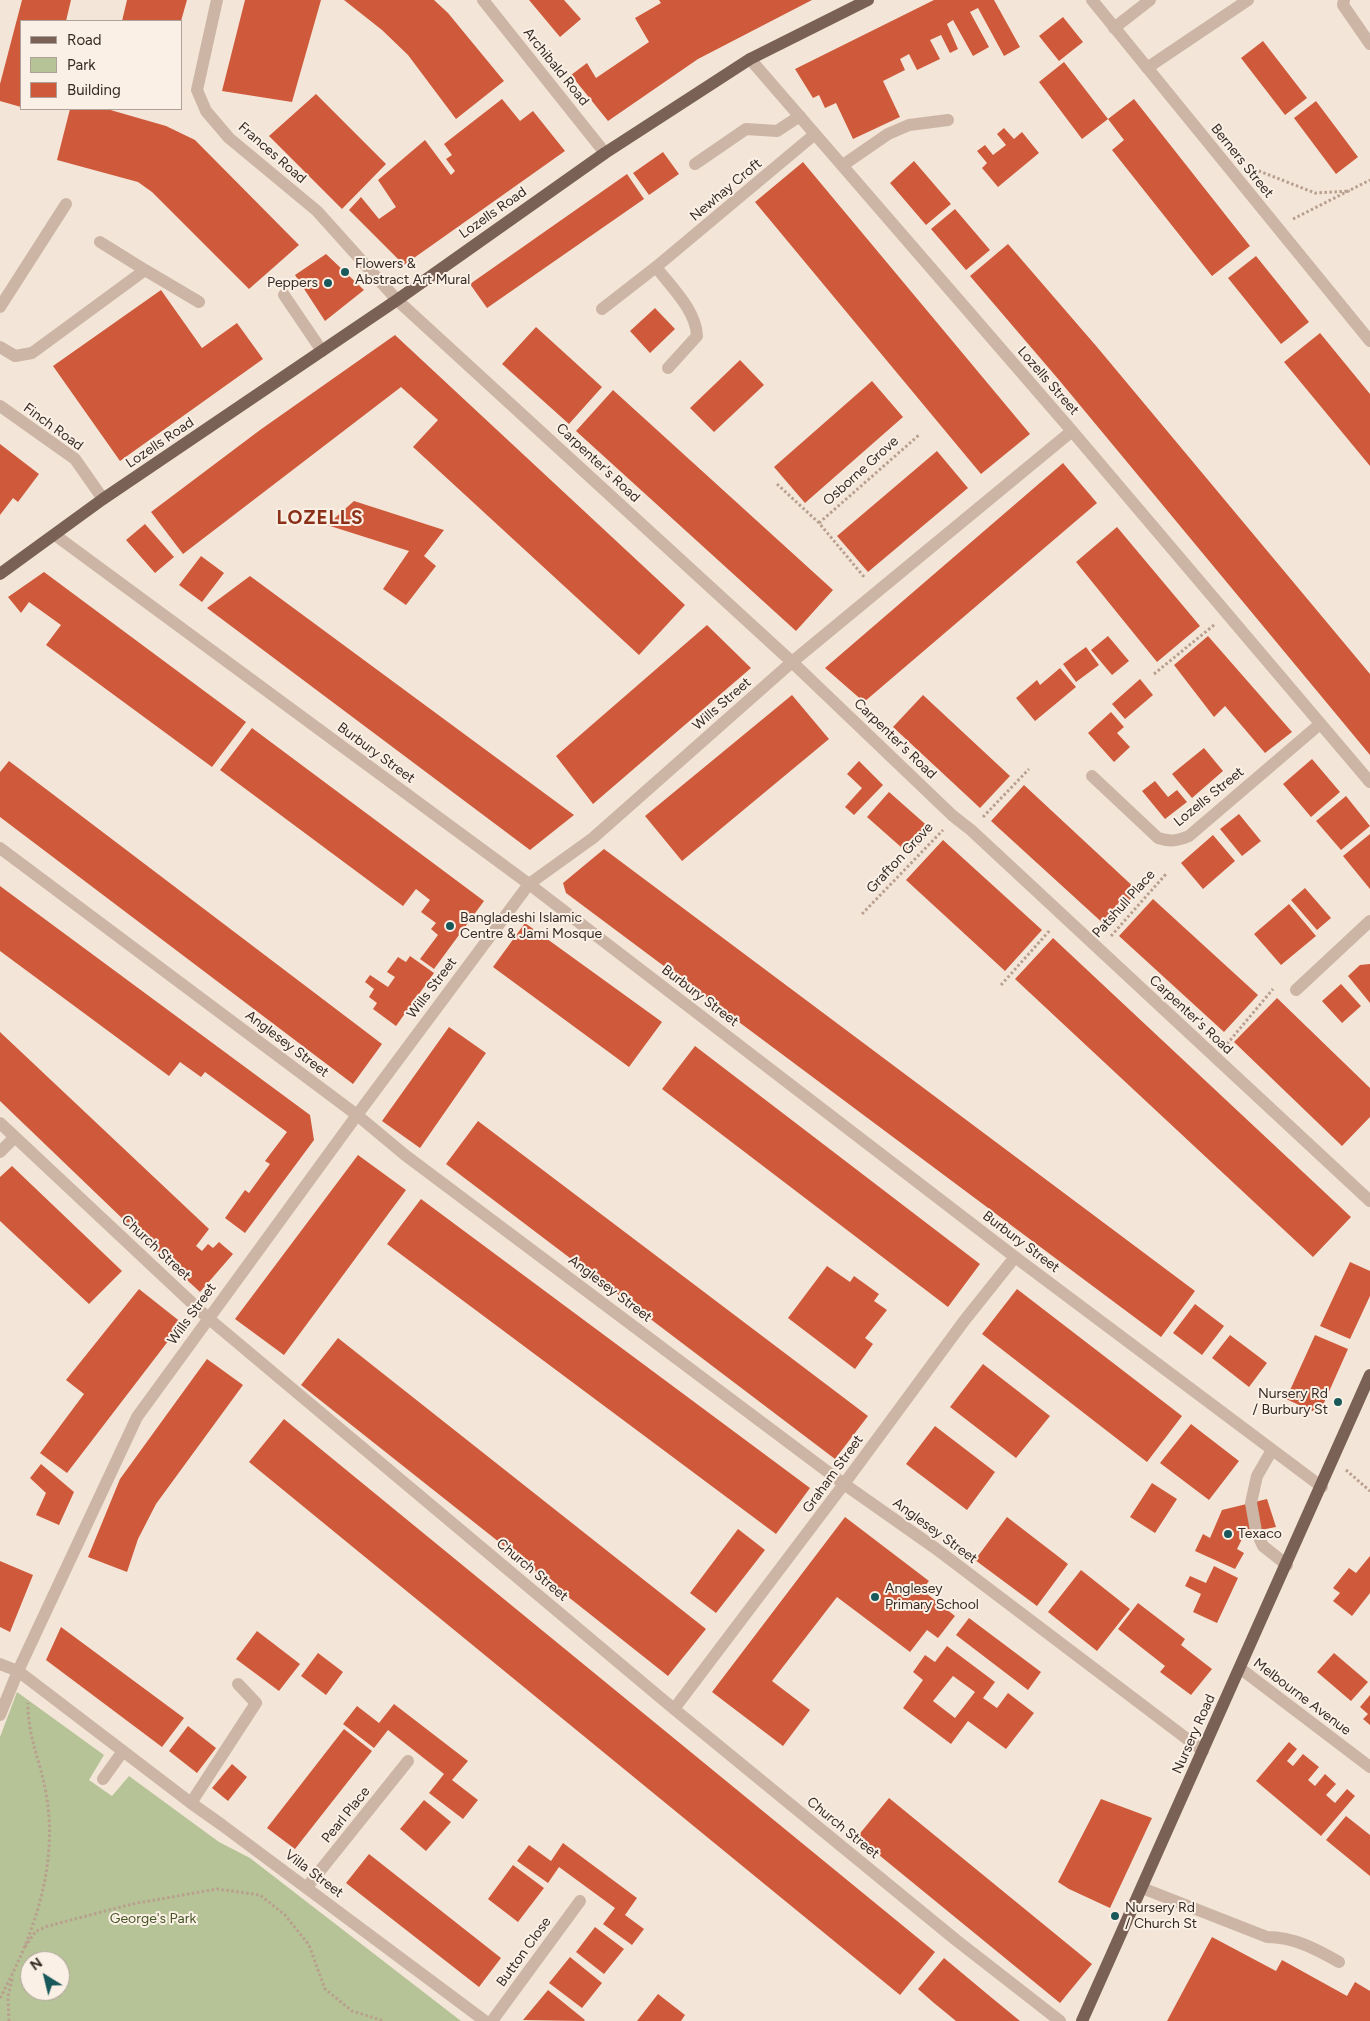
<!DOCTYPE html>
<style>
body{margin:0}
#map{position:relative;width:1370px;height:2021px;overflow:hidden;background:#f3e6d8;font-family:Figtree,sans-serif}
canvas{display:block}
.legend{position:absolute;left:20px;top:20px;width:162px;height:90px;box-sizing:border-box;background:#fbf0e5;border:1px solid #ada199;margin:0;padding:6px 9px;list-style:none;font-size:15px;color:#372b26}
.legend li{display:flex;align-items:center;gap:10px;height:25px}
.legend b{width:25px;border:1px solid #ada199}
.north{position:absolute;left:20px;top:1951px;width:50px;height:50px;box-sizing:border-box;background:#fbf0e5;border:1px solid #ada199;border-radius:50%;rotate:324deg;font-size:14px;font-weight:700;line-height:20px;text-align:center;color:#372b26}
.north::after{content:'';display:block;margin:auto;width:18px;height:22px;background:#19595b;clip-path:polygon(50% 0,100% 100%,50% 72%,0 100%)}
</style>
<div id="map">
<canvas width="1370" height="2021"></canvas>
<ul class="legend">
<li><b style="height:6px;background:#7a6156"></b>Road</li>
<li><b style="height:14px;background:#b6c397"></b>Park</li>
<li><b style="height:14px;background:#cf5a3b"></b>Building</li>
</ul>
<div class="north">N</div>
</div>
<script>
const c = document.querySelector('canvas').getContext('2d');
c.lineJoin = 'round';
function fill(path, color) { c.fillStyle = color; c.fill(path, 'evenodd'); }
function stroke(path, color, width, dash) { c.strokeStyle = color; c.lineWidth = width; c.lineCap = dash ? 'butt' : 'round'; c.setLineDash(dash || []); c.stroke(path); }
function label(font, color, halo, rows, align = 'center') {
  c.font = font + ' Figtree,sans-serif'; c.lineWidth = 4; c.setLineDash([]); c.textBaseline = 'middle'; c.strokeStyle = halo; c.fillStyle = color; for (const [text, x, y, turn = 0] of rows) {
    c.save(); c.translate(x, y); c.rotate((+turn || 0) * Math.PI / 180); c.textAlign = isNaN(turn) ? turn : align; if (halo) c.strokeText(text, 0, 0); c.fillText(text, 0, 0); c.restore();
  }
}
fill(new Path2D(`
 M17 1692 104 1755 89 1780 112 1796 129 1776 219 1842 250 1858 461 2021H0V1737ZM30 1961H60V1991H30Z`), '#b6c397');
fill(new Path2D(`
 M22 0H71L66 21H21V107L0 101V84Z
 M127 0H187L181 21H122Z
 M245 0H321L292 102 222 91Z
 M344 0H434L448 13 504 81 456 119 408 55 382 30Z
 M529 0H564L581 19 560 37Z
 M659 0H812L698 59 608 121 571 75 587 63 596 78 649 42 635 18 661 3Z
 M934 0H994L1020 47 1004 56 978 8 970 12 989 47 973 56 953 20 947 24 958 49 950 53 941 35 930 40 940 59 917 70 909 54 900 59 905 70 883 81 900 117 853 139 836 103 825 108 819 95 813 98 795 69Z
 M1063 17 1083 42 1059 61 1039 36Z
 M1263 41 1307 98 1285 115 1241 58Z
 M1064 62 1108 119 1082 139 1039 82Z
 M316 94 386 164 342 209 269 136Z
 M502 99 520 121 533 111 565 151 404 265 349 210 361 197 379 219 396 207 378 180 425 140 451 175 455 171 446 159 452 155 444 144Z
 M1134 99 1250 246 1212 276 1112 150 1124 140 1108 119Z
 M1316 101 1358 157 1336 174 1294 118Z
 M70 109H107L166 126 195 140 299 245 249 289 152 192 138 182 57 160Z
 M1004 128 1014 139 1022 132 1039 153 998 187 982 168 987 163 977 151 985 145 993 155 1006 145 997 134Z
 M663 152 679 174 649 195 633 173Z
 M914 161 951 204 926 225 890 183Z
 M803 162 1030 434 981 474 755 202Z
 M627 174 644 199 487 308 470 284Z
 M955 209 990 250 966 270 931 229Z
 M1008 244 1097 347 1370 674V755L1059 380 970 276Z
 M326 254 364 290 325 321 295 275Z
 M1256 256 1309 322 1281 344 1228 278Z
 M161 290 202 348 237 323 263 359 120 461 53 366Z
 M655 308 675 329 650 353 630 331Z
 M536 327 602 387 569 424 502 364Z
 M1320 333 1370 394V466L1284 362Z
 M395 335 685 605 639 655 413 447 438 420 401 387 183 554 151 512 260 430Z
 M740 360 764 385 714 432 690 408Z
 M872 381 903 417 805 503 774 467Z
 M613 390 833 590 796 631 576 431Z
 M0 444 39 474 18 502 13 498 0 515Z
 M937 451 968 488 868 572 837 536Z
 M1063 463 1097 503 864 702 825 668Z
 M354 501 444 530 424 556 436 566 406 605 383 589 409 551 327 525Z
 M145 524 174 557 155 573 126 540Z
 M1117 527 1200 626 1157 662 1076 562Z
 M201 556 224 573 202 602 179 585Z
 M44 572 246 722 212 767 46 645 61 625 29 602 21 613 8 597Z
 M250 576 574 815 530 850 207 608Z
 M707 625 751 668 593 804 556 756Z
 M1108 636 1129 661 1112 675 1091 650Z
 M1208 636 1292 732 1265 753 1225 706 1214 717 1174 665Z
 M1086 647 1099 665 1076 682 1063 664Z
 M1060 668 1076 687 1035 721 1016 698 1037 680 1040 685Z
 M1140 679 1153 695 1125 719 1112 704Z
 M792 695 829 739 682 861 645 816Z
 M923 695 1010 776 980 808 893 727Z
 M1111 712 1124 727 1117 733 1130 747 1114 762 1088 733Z
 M252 728 484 901 434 969 420 959 438 935 431 929 436 923 421 912 430 900 416 889 403 906 220 770Z
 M1204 748 1223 771 1192 798 1172 774Z
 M1312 759 1340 792 1311 817 1283 784Z
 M9 761 382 1044 353 1084 0 817V772Z
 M859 761 883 785 854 815 845 807 862 788 847 774Z
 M1155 781 1168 797 1177 790 1187 802 1165 819 1142 791Z
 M1024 785 1138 891 1106 926 991 821Z
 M889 792 932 830 910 855 867 817Z
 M1346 796 1370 826 1341 850 1316 821Z
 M1239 814 1261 841 1242 856 1220 829Z
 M1370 834V889L1343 856Z
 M1213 835 1235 861 1203 889 1181 863Z
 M943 840 1042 930 1005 971 906 880Z
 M604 849 1195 1291 1161 1337 566 893 563 883Z
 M0 886 310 1115 314 1140 245 1233 225 1218 245 1190 249 1193 270 1164 265 1161 287 1132 205 1072 201 1077 180 1062 169 1076 0 951Z
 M1305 888 1331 918 1317 930 1291 900Z
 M1153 899 1258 995 1224 1032 1119 936Z
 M1289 904 1316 936 1281 965 1254 934Z
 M525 923 662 1022 629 1067 493 967Z
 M1053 938 1351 1217 1313 1257 1015 979Z
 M410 956 434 973 396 1026 373 1009 377 1003 369 997 374 989 365 982 370 975 388 987 395 977 387 972 398 957 406 962Z
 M1370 964V1003L1348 976 1360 965Z
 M1341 984 1361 1006 1342 1023 1322 1001Z
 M1277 998 1370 1088V1117L1342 1146 1234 1042Z
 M449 1027 486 1053 420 1148 382 1121Z
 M0 1032 209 1229 196 1246 202 1251 208 1244 213 1248 219 1242 233 1254 200 1292 176 1270 0 1101Z
 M695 1046 980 1264 948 1307 662 1089Z
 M478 1121 868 1416 835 1459 446 1164Z
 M358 1155 406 1190 284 1355 235 1319Z
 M12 1166 122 1271 89 1304 0 1221V1177Z
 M421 1199 810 1488 776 1534 387 1244Z
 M1350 1262 1370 1271V1296L1350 1339 1320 1326Z
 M827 1266 850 1282 854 1276 879 1294 874 1301 887 1310 865 1338 873 1344 855 1369 788 1318Z
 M139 1289 182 1323 67 1473 40 1453 84 1394 66 1380Z
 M1017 1289 1182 1416 1147 1462 982 1334Z
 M1195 1304 1224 1326 1202 1355 1173 1333Z
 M1230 1335 1267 1363 1249 1387 1212 1358Z
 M1315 1335 1348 1349 1319 1414 1286 1399Z
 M338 1338 706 1629 668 1676 301 1385Z
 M207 1359 243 1385 156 1504 138 1539 127 1572 88 1557 120 1479Z
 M983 1364 1050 1416 1016 1458 950 1407Z
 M284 1419 935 1952 900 1995 249 1462Z
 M1191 1424 1239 1461 1209 1500 1160 1463Z
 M935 1426 995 1472 967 1510 906 1464Z
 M41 1464 74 1492 59 1525 36 1515 46 1493 30 1478Z
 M1152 1483 1177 1499 1155 1533 1130 1517Z
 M1267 1499 1276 1527 1245 1533 1237 1549 1244 1553 1235 1569 1195 1551 1203 1534 1210 1538 1222 1510Z
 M845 1517 929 1581 922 1590 955 1616 938 1638 927 1630 910 1652 837 1597 772 1681 810 1710 783 1746 712 1692Z
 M1007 1517 1068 1564 1037 1606 975 1560Z
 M738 1529 765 1550 716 1613 690 1593Z
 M1370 1556V1593L1352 1616 1333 1601 1340 1593 1333 1588 1349 1568 1356 1573Z
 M0 1561 33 1575 10 1632 0 1627Z
 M1214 1566 1238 1578 1217 1623 1193 1612 1201 1594 1185 1586 1190 1576 1206 1583Z
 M1081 1570 1130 1609 1097 1651 1048 1612Z
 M1138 1603 1185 1639 1181 1645 1212 1669 1191 1695 1160 1672 1165 1666 1118 1629Z
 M969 1618 1041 1672 1028 1690 956 1635Z
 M61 1627 184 1718 162 1747 46 1660Z
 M257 1631 300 1664 279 1691 236 1659Z
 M947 1646 995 1682 983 1698 997 1708 1008 1693 1034 1713 1006 1749 968 1721 951 1744 903 1708 923 1680 913 1672 925 1655 935 1662ZM953 1676 975 1692 955 1718 933 1701Z
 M318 1653 343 1672 326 1695 301 1676Z
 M1334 1653 1368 1682 1351 1701 1317 1672Z
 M1370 1695V1725L1363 1719 1368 1714 1360 1707Z
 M394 1704 468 1761 452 1780 478 1800 463 1819 429 1793 444 1774 388 1730 374 1748 343 1724 357 1706 379 1723Z
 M188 1726 216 1748 197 1773 169 1751Z
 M344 1729 372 1751 295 1849 267 1828Z
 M1289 1742 1297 1749 1287 1761 1293 1766 1303 1754 1319 1767 1308 1780 1315 1786 1325 1774 1336 1784 1326 1795 1335 1803 1347 1789 1355 1796 1321 1836 1256 1781Z
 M232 1764 247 1777 228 1801 212 1788Z
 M889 1798 1092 1964 1060 2003 857 1837Z
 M1101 1799 1152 1818 1110 1908 1069 1889 1058 1882Z
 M424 1800 451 1822 426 1851 400 1829Z
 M1346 1816 1370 1835V1876L1326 1840Z
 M563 1843 637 1898 625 1915 644 1929 632 1945 603 1924 615 1908 559 1867 548 1883 517 1861 529 1845 551 1861Z
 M369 1854 501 1958 479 1987 346 1883Z
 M513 1865 544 1888 518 1922 488 1899Z
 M595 1927 624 1949 604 1974 576 1952Z
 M1212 1937 1276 1971 1282 1960 1347 1996 1355 1982 1370 1991V2021H1167Z
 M570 1957 602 1983 582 2008 549 1983Z
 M944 1958 992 1998 1020 2021H956L934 2003 918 1989Z
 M548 1990 585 2020 584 2021 523 2020Z
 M658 1994 685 2015 681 2021H637Z`), '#cf5a3b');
stroke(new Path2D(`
 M1254 169 1315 193 1350 191
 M1293 219 1370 180
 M777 484 819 523 865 578
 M819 523 919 435
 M1154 674 1214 625
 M983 817 1029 769
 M862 914 943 830
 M1111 936 1166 874
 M1001 985 1051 929
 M1227 1044 1273 989
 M1346 1470 1370 1491
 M25 1947 36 1931 48 1926 132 1904 217 1889 260 1895 285 1915 309 1945 325 1989 352 2011 384 2021
 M0 1998C34 1935 59 1865 46 1793 40 1759 28 1739 28 1703
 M9 2021 8 1997 12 1979`), '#b89f8e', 3, [2.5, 2.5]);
stroke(new Path2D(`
 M217 0 197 90 206 111 229 138 317 211 397 300 792 662 953 816 971 830 1370 1201
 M483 0 605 153
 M1092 0 1370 341
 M1344 0 1343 5 1370 44
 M1114 28 1150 0
 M750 59 1072 431 1370 782
 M1147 68 1248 0
 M695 164 746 129 777 131 800 116
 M843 165 888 134 909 125 948 120
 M656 267C671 287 696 310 697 336L668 368
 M145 270 199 302
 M284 295 322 351
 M0 307 66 204
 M602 309 656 267 815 134
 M0 347 15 356 32 353 145 270 100 242
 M0 406 75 459 103 499
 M55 535 529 884 1015 1257 1322 1487
 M1092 776 1158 838C1170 842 1177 841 1189 836L1320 724
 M0 848 357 1115 405 1155 844 1484 935 1548 1203 1751
 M1296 990 1370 921
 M0 1123 208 1318 674 1709 956 1940 1060 2021
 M0 1152 15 1137
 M1272 1450 1257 1476 1251 1503 1256 1531 1263 1546 1287 1565
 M0 1664 18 1671 191 1803 222 1825 485 2021
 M1241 1669 1370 1767
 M674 1709 844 1484 964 1321 1015 1257
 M0 1715 18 1671 137 1417 357 1115 529 884 593 838 792 662 1072 431
 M103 1779 123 1751
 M191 1803 256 1703 238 1684
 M307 1887 408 1761
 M1142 1888 1267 1937C1294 1937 1316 1949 1339 1962
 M492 2021 580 1901`), '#ccb5a4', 12);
stroke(new Path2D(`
 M0 574 103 499 397 300 605 153 750 59 868 0
 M1082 2021 1370 1375`), '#7a6156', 12);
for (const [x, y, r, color] of [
 [345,272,5,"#19595b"],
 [328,283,5,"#19595b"],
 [450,926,5,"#19595b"],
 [1338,1402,5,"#19595b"],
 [1228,1534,5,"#19595b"],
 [875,1597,5,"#19595b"],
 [1115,1916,5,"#19595b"]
]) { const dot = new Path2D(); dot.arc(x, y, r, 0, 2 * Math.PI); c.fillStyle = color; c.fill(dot); stroke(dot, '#fbf0e5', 2); }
label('14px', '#372b26', '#fbf0e5', [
 ["Archibald Road",556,67,51],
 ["Frances Road",272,153,41],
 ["Berners Street",1242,161,51],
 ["Newhay Croft",726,190,-40],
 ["Lozells Road",493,213,-35],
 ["Lozells Street",1048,381,49],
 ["Finch Road",53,427,36],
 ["Lozells Road",160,443,-34],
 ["Carpenter's Road",598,463,43],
 ["Osborne Grove",861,471,-42],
 ["Wills Street",722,704,-41],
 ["Carpenter's Road",895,739,44],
 ["Burbury Street",376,753,36],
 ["Lozells Street",1209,797,-39],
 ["Grafton Grove",900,858,-47],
 ["Patshull Place",1124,904,-48],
 ["Wills Street",432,988,-53],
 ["Burbury Street",700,996,37],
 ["Carpenter's Road",1191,1015,43],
 ["Anglesey Street",287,1044,37],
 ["Burbury Street",1021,1242,37],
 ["Church Street",156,1248,43],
 ["Anglesey Street",610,1289,37],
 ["Wills Street",192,1314,-54],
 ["Graham Street",833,1474,-54],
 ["Anglesey Street",935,1531,36],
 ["Church Street",532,1570,40],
 ["Melbourne Avenue",1302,1697,37],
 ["Nursery Road",1194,1734,-66],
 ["Pearl Place",346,1815,-51],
 ["Church Street",843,1828,39],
 ["Villa Street",314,1874,37],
 ["Button Close",524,1952,-54]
]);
label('14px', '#372b26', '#fbf0e5', [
 ["Flowers &",355,264],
 ["Abstract Art Mural",355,280],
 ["Peppers",318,283,"right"],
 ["Bangladeshi Islamic",460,918],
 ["Centre & Jami Mosque",460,934],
 ["Nursery Rd",1328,1394,"right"],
 ["/ Burbury St",1328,1410,"right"],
 ["Texaco",1238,1534],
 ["Anglesey",885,1589],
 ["Primary School",885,1605],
 ["Nursery Rd",1125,1908],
 ["/ Church St",1125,1924]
], 'left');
label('14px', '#475728', '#fbf0e5', [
 ["George's Park",153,1919]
]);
c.letterSpacing = '1px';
label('bold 19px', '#8c3119', '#fbf0e5', [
 ["LOZELLS",320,518]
]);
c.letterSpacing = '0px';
</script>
